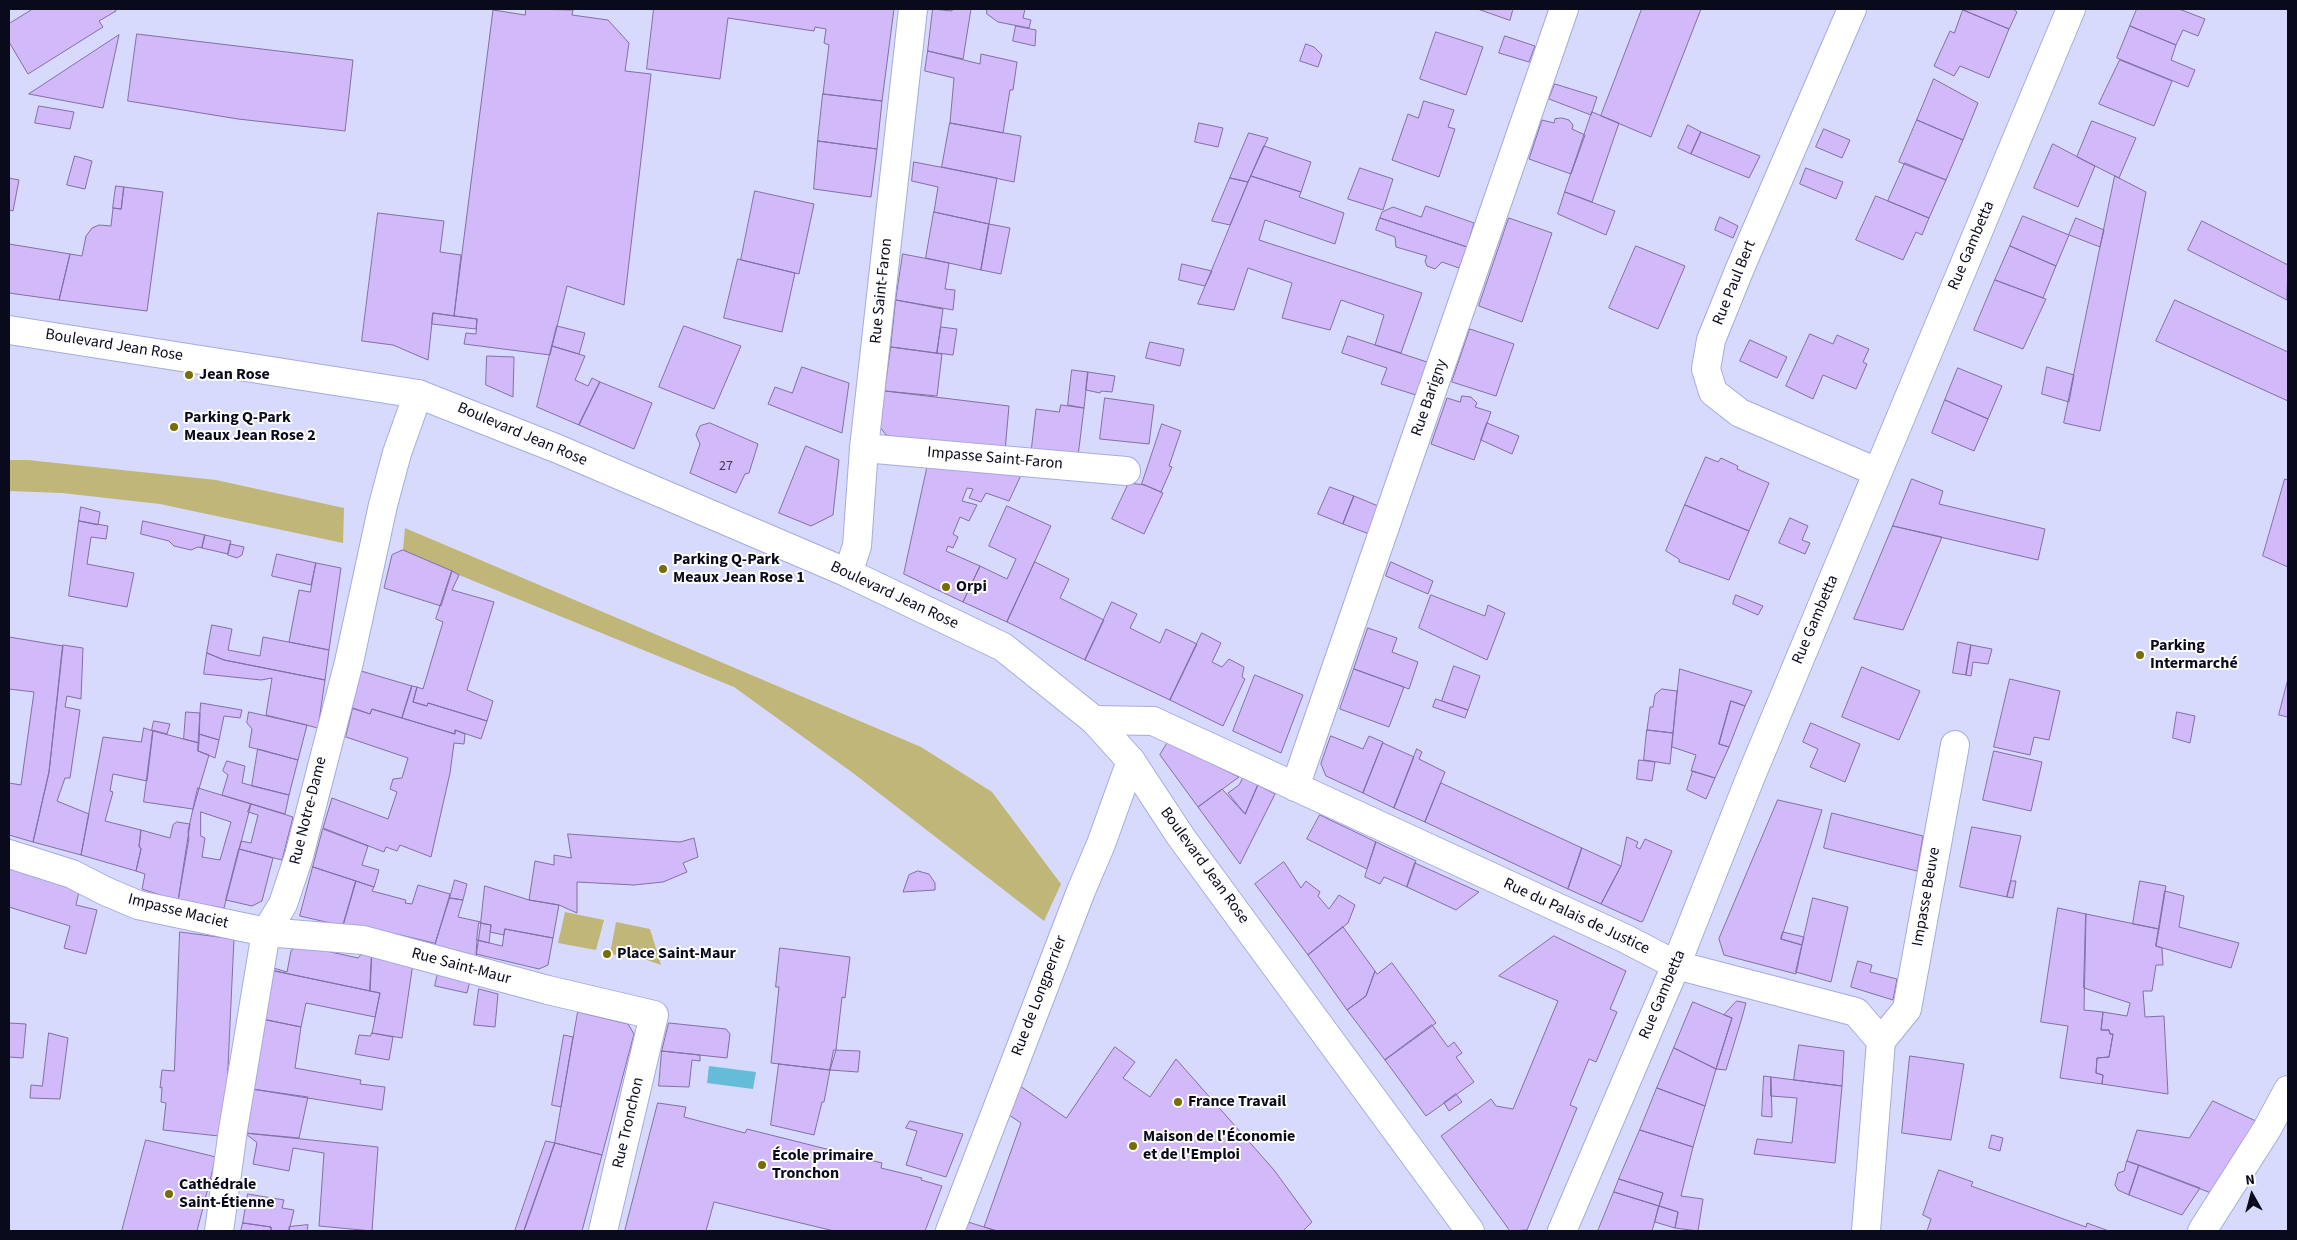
<!DOCTYPE html>
<meta charset="utf-8">
<style>
body{margin:0}
#map{position:relative;width:2297px;height:1240px;overflow:hidden;background:#d7dafd;font-family:"Source Sans 3",sans-serif}
canvas{display:block}
.frame{position:absolute;inset:0;border:10px solid #0a0a1d;pointer-events:none}
.north{position:absolute;left:2227px;top:1170px;width:50px;height:50px;-webkit-text-stroke:4px #fefefe;paint-order:stroke;rotate:353deg;font-size:14px;font-weight:700;line-height:20px;text-align:center;color:#0a0a1d}
.north::after{content:'';display:block;margin:auto;width:18px;height:22px;background:#0a0a1d;clip-path:polygon(50% 0,100% 100%,50% 72%,0 100%)}
</style>
<div id="map">
<canvas width="2297" height="1240"></canvas>
<div class="frame"></div>
<div class="north">N</div>
</div>
<script>
const c = document.querySelector('canvas').getContext('2d');
c.lineJoin = 'round';
function fill(path, color) { c.fillStyle = color; c.fill(path, 'evenodd'); }
function stroke(path, color, width, dash) { c.strokeStyle = color; c.lineWidth = width; c.lineCap = dash ? 'butt' : 'round'; c.setLineDash(dash || []); c.stroke(path); }
function label(font, color, halo, rows, align = 'center') {
  c.font = font + ' "Source Sans 3",sans-serif'; c.lineWidth = 4; c.setLineDash([]); c.textBaseline = 'middle'; c.strokeStyle = halo; c.fillStyle = color; for (const [text, x, y, turn = 0] of rows) {
    c.save(); c.translate(x, y); c.rotate((+turn || 0) * Math.PI / 180); c.textAlign = isNaN(turn) ? turn : align; if (halo) c.strokeText(text, 0, 0); c.fillText(text, 0, 0); c.restore();
  }
}
fill(new Path2D(`
 M9 460H28L216 480 344 508 343 543 160 504 62 493 9 491Z
 M405 528 921 747 992 792 1061 884 1044 921 853 773 734 687 459 575 403 550Z
 M565 912 604 920 596 950 558 943Z
 M616 922 650 929 661 965 644 959 610 954Z`), '#bfb677');
fill(new Path2D(`
 M709 1066 756 1072 753 1089 707 1083Z`), '#65bcd8');
const building = new Path2D(`
 M33 9H115L116 11 99 21 103 27 28 74 9 42V24Z
 M526 9 573 10 572 15 608 20 629 43 625 71 651 74 624 305 567 286 550 355 464 344 466 333 476 334 477 319 454 316 493 10 525 15Z
 M654 9H894L882 101 823 94 829 45 824 43 826 29 815 27 814 31 728 18 720 79 647 69Z
 M933 9 952 11V9H971L963 59 928 51Z
 M987 9H1025L1023 18 1031 20 1029 28 998 22 987 14Z
 M1478 9H1513L1510 20Z
 M1642 9H1701L1651 137 1601 116Z
 M2013 9 2017 12 2009 29 1963 10Z
 M2137 9H2179L2205 19 2198 36 2183 30 2176 45 2130 26Z
 M1963 10 2009 29 1989 78 1960 66 1954 76 1934 66 1950 31 1954 33Z
 M1016 26 1036 30 1035 46 1013 41Z
 M2130 26 2176 45 2171 60 2195 70 2188 87 2117 58Z
 M1436 32 1483 47 1466 95 1420 79Z
 M137 34 353 60 345 131 238 119 128 101Z
 M119 35 103 108 29 94Z
 M1505 36 1535 46 1529 62 1499 53Z
 M1306 44 1314 47 1322 55 1318 67 1300 61Z
 M928 51 980 64 981 54 1017 62 1013 90H1010L1003 133 950 123 954 78 925 71Z
 M2120 60 2172 81 2154 126 2099 104Z
 M1934 79 1978 103 1963 140 1917 120Z
 M1555 84 1597 97 1591 115 1549 99Z
 M823 94 882 101 877 149 818 141Z
 M1424 101 1454 110 1448 127 1455 129 1439 177 1392 160 1408 114 1418 118Z
 M39 106 74 112 70 129 35 123Z
 M1592 112 1619 123 1592 202 1565 192Z
 M1562 118 1569 120 1573 125 1572 129 1585 135 1571 174 1529 159 1542 120 1554 123 1555 119Z
 M1917 120 1963 140 1946 180 1899 162Z
 M2092 121 2136 138 2119 178 2077 157Z
 M950 123 1021 136 1014 182 942 167Z
 M1199 123 1223 128 1218 147 1195 142Z
 M1688 125 1701 132 1691 154 1678 148Z
 M1824 129 1850 140 1842 158 1816 147Z
 M1701 132 1760 156 1749 178 1691 154Z
 M1249 133 1268 138 1248 182 1230 178Z
 M818 141 877 149 871 197 814 189Z
 M2053 144 2095 166 2078 207 2034 188Z
 M1264 146 1311 162 1301 192 1251 176Z
 M75 156 92 161 85 189 67 185Z
 M914 162 997 178 989 224 934 212 938 187 912 181Z
 M1905 163 1946 180 1929 218 1888 201Z
 M1360 168 1393 179 1383 210 1348 199Z
 M1806 168 1843 182 1836 199 1800 184Z
 M1251 176 1301 192 1299 197 1344 213 1335 244 1265 220 1259 240 1422 293 1401 353 1375 345 1384 315 1341 300 1330 330 1282 318 1292 283 1248 268 1234 310 1198 304Z
 M2115 176 2146 192 2100 431 2064 423Z
 M9 178 19 180 13 211 9 210Z
 M1230 178 1248 182 1230 225 1212 221Z
 M116 186 124 187 121 209 113 208Z
 M124 187 163 192 147 311 59 300 70 254 82 256 86 236 92 228 99 225 111 226 113 208 121 209Z
 M755 191 814 204 799 274 741 260Z
 M1565 192 1615 211 1606 235 1558 214Z
 M1876 196 1929 218 1922 235 1916 232 1903 260 1856 240Z
 M1426 206 1474 223 1467 247 1380 218 1382 212 1393 207 1421 217Z
 M934 212 989 224 981 270 926 258Z
 M378 213 444 221 440 252 461 255 454 316 433 313 428 360 393 345 362 341Z
 M2023 216 2069 235 2056 266 2010 246Z
 M1720 217 1738 226 1733 238 1715 230Z
 M1380 218 1467 247 1459 268 1442 262 1435 269 1427 266 1425 261 1427 256 1396 247 1395 237 1376 230Z
 M1509 218 1552 233 1522 322 1479 306Z
 M2076 218 2104 230 2100 247 2069 235Z
 M2202 221 2288 265 2287 300 2188 250Z
 M989 224 1010 228 1001 274 981 270Z
 M9 244 70 254 59 300 9 293Z
 M1636 246 1685 266 1658 329 1609 308Z
 M2010 246 2056 266 2043 298 1995 280Z
 M903 254 949 263 945 289 955 290 953 310 896 300Z
 M738 259 795 273 782 332 724 318Z
 M1182 264 1212 271 1205 286 1179 280Z
 M1995 280 2046 299 2023 349 1974 330Z
 M896 300 943 309 937 353 891 347Z
 M2175 300 2288 352V401L2156 341Z
 M433 313 477 319 476 329 432 324Z
 M557 326 585 333 579 354 552 346Z
 M684 326 741 346 714 409 659 387Z
 M941 327 957 329 953 355 937 353Z
 M1470 329 1514 344 1496 396 1452 382Z
 M1810 334 1833 344 1837 335 1869 349 1863 362 1867 364 1856 389 1823 375 1813 399 1786 386Z
 M1348 336 1427 362 1416 395 1381 384 1387 368 1342 353Z
 M1750 340 1787 357 1777 378 1740 361Z
 M1150 342 1184 349 1180 366 1146 358Z
 M552 346 585 356 575 380 588 386 592 378 600 382 579 425 537 407Z
 M891 347 942 354 937 396 885 391Z
 M487 356 514 357 513 397 486 385Z
 M802 367 849 383 842 433 768 404 775 387 792 393Z
 M2047 367 2074 375 2069 402 2042 394Z
 M1958 368 2002 386 1988 419 1945 400Z
 M1072 370 1088 372 1084 408 1068 405Z
 M1088 372 1115 376 1112 392 1101 391 1100 393 1086 390Z
 M600 382 652 403 634 449 579 425Z
 M885 391 1009 406 1005 451 930 445 886 435 880 427Z
 M1462 396 1471 397 1477 403 1475 407 1491 412 1474 460 1431 444 1447 398 1460 402Z
 M1105 398 1154 405 1149 444 1100 439Z
 M1945 400 1988 419 1974 451 1932 433Z
 M1061 405 1084 408 1078 456 1031 452 1036 409 1059 412Z
 M710 423 758 444 749 473 745 474 736 493 690 473 700 444 696 435 700 426Z
 M1487 423 1519 436 1512 454 1481 440Z
 M1162 424 1181 431 1169 466 1172 467 1161 492 1142 484Z
 M806 446 839 460 833 515 811 526 779 513Z
 M1706 457 1718 462 1721 458 1738 466 1737 469 1769 483 1749 531 1685 505Z
 M928 464 1022 473 1009 501 986 493 981 502 969 498 973 489 967 488 962 501 977 505 969 521 960 517 953 534 958 537 953 548 948 546 946 551 980 566 963 602 904 574Z
 M1912 479 1943 491 1939 504 2045 529 2038 560 1893 526Z
 M2285 479 2288 480V567L2263 556Z
 M1129 483 1145 485 1163 493 1144 534 1112 519Z
 M1330 487 1354 496 1343 524 1318 514Z
 M1354 496 1378 506 1369 534 1343 524Z
 M1685 505 1749 531 1729 580 1679 562V559L1666 551Z
 M1007 506 1051 526 1007 622 963 602 980 566 1007 579 1016 559 989 546Z
 M81 507 100 512 98 525 79 521Z
 M1790 518 1808 526 1802 540 1810 543 1805 554 1779 543Z
 M79 521 108 526 106 539 91 537 87 564 134 573 127 607 69 596Z
 M143 521 205 535 202 548 198 547 191 550 174 546 169 541 141 534Z
 M1893 526 1942 537 1903 630 1854 619Z
 M205 535 231 541 228 554 202 548Z
 M230 544 244 547 242 555 237 558 228 555Z
 M403 550 452 571 441 606 384 588 392 555Z
 M277 554 316 563 311 585 272 576Z
 M1035 562 1069 579 1060 598 1104 620 1085 660 1007 622Z
 M1391 562 1433 581 1428 594 1386 576Z
 M316 563 341 568 329 650 289 642 299 590 310 592Z
 M452 571 459 575 452 590 494 602 467 690 493 701 487 721 428 703 427 706 413 702 417 687 423 689 443 622 436 619Z
 M1431 595 1485 616 1488 605 1505 613 1487 660 1419 628Z
 M1736 595 1763 606 1758 615 1733 604Z
 M1112 602 1137 614 1130 628 1160 643 1166 629 1197 644 1170 700 1085 660Z
 M212 625 232 629 228 650 260 656 263 637 329 650 325 680 224 660 207 653Z
 M1368 628 1397 638 1392 652 1418 662 1409 689 1354 669Z
 M1202 633 1221 643 1212 662 1222 667 1229 659 1244 667 1242 677 1245 679 1223 726 1170 700Z
 M9 637 63 646 49 772 33 842 9 835V783L21 785 34 692 9 689Z
 M1958 642 1971 645 1966 675 1953 673Z
 M63 645 83 648 81 699 67 696 65 707 80 710 70 778H65L57 801 89 814 81 855 33 842 49 772Z
 M1971 645 1992 649 1988 664 1973 662 1971 676 1966 675Z
 M207 653 224 660 325 680 318 728 266 715 272 678 261 680 204 674Z
 M1454 666 1480 676 1468 710 1442 701Z
 M1862 667 1920 691 1899 740 1842 717Z
 M1354 669 1404 687 1389 727 1340 709Z
 M1680 669 1752 691 1745 706 1731 701 1719 744 1729 747 1715 778 1691 771 1696 755 1672 747Z
 M361 671 412 686 402 718 372 709 370 714 351 708Z
 M1255 675 1303 695 1281 753 1233 731Z
 M2010 679 2060 691 2049 740 2034 737 2030 755 1994 747Z
 M2288 679V717L2279 715Z
 M412 686 417 687 413 702 427 706 428 703 487 721 481 739 455 730V734L402 718Z
 M1662 689 1677 691 1673 733 1647 730 1650 707H1653L1655 695Z
 M1436 699 1468 710 1465 718 1433 707Z
 M1731 701 1745 706 1729 747 1719 744Z
 M201 703 242 710 240 718 224 716 219 740 199 734Z
 M353 708 370 714 372 709 455 734V730L465 734 464 744 454 743 450 773 431 857 400 845 397 851 386 847 384 852 323 828 332 798 388 819 397 792 390 789 393 779 402 778 408 758 346 737Z
 M186 712 200 713 199 743 184 739Z
 M249 712 307 725 298 760 249 747 252 729 247 723Z
 M2177 712 2195 716 2190 743 2173 738Z
 M154 721 170 724 167 734 152 730Z
 M1811 723 1860 744 1845 782 1810 767 1818 749 1803 742Z
 M144 728 153 731 147 781 113 774 110 791 113 792 105 821 141 830 139 846 141 849 136 871 81 855 103 737 141 742Z
 M1647 730 1673 733 1670 764 1644 760Z
 M153 731 199 743 198 751 209 755 193 809 144 802Z
 M199 734 219 740 215 758 198 751Z
 M1331 736 1363 749 1369 736 1383 742 1363 793 1326 776 1321 764Z
 M1168 742 1239 777 1198 807 1160 755Z
 M1383 743 1414 757 1394 808 1363 793Z
 M258 749 298 760 289 795 252 786Z
 M1417 749 1422 752 1419 759 1445 772 1425 822 1394 808Z
 M1994 751 2042 762 2031 811 1983 800Z
 M1639 760 1655 762 1652 781 1637 779Z
 M227 761 245 766 242 783 289 795 285 814 222 795 228 775 223 771Z
 M1693 771 1715 778 1706 799 1687 790Z
 M1243 778 1258 785 1245 814 1228 793 1239 785Z
 M1441 783 1582 848 1568 889 1425 822Z
 M1258 785 1275 794 1240 864 1198 807 1222 789 1245 814Z
 M198 788 251 804 224 908 178 901 189 838 188 832ZM201 812 231 822 220 860 202 857 205 838 201 836Z
 M1778 800 1822 810 1781 939 1802 945 1796 974 1724 955 1719 939Z
 M251 804 293 817 282 860 239 849 241 841 251 843 258 815 248 812Z
 M1832 813 1923 836 1917 871 1824 848Z
 M1320 815 1376 842 1367 869 1307 839Z
 M177 822 190 824 178 901 142 889 145 874 136 871 141 849 139 846 141 830 170 838 173 825Z
 M1972 827 2021 836 2007 897 1960 887Z
 M323 829 368 846 362 865 379 870 374 887 313 867Z
 M568 834 680 842 694 838 698 857 683 863 687 872 663 882 634 885 577 882V913L559 905 529 900 535 861 554 865V855L571 858Z
 M1627 837 1638 842 1636 847 1640 849 1645 839 1672 851 1643 921 1641 922 1601 904 1621 866Z
 M1376 842 1416 861 1407 887 1384 877 1380 884 1365 877Z
 M1582 848 1621 866 1601 904 1568 889Z
 M239 849 273 858 262 901 252 906 226 900Z
 M1284 862 1301 888 1306 881 1320 892 1318 896 1329 909 1339 895 1355 905 1348 923 1308 955 1255 884Z
 M1415 863 1468 887 1479 892 1456 910 1407 887Z
 M9 866 80 887 76 905 97 910 86 954 64 948 70 926 9 907Z
 M313 867 356 881 343 926 300 916Z
 M918 871 929 874 935 883V890L903 892 909 875Z
 M455 880 467 884 463 900 450 898Z
 M356 881 374 887 372 891 406 900 405 903 412 904 418 885 450 894 434 948V943L396 934V938L343 926Z
 M2011 881H2016L2013 898 2007 897Z
 M2140 881 2166 886 2159 929 2133 924Z
 M485 886 529 900 559 905 553 938 505 929 504 935 490 932 491 925 481 923Z
 M2165 891 2184 896 2179 927 2239 943 2231 968 2156 946Z
 M450 898 463 900 458 917 481 922 476 957 434 948Z
 M1813 898 1848 907 1831 982 1796 972Z
 M2058 908 2086 914 2084 1010 2103 1012 2101 1030H2109L2110 1034H2113L2109 1057 2097 1058 2096 1073 2103 1075 2102 1084 2060 1078 2068 1026 2041 1022Z
 M2086 914 2159 929 2156 946 2162 948 2163 965H2156L2152 991H2143L2145 1017 2164 1016 2168 1094 2102 1084 2103 1075 2096 1073 2097 1058 2109 1057 2113 1034H2110L2109 1030H2101L2103 1012 2127 1016 2130 1003 2084 988Z
 M479 923 491 925 489 943 477 940Z
 M1343 927 1375 971 1366 996 1347 1010 1308 955Z
 M505 929 553 938 548 965 539 969 476 954 477 940 502 946Z
 M180 932 234 939 227 1088 219 1136 163 1130 166 1103 161 1102 162 1087 160 1088 162 1070 174 1071Z
 M1783 932 1804 937 1802 945 1781 939Z
 M1554 936 1626 971 1610 1009 1617 1012 1596 1062 1589 1059 1570 1105 1577 1108 1527 1230 1510 1231 1441 1136 1491 1099 1496 1106 1513 1109 1558 1001 1499 976Z
 M299 945 358 958 366 949 372 951 370 991 270 970V967L287 972 291 951Z
 M780 948 850 957 845 998 842 997 836 1050 830 1070 771 1063 779 987H776Z
 M372 951 413 963 402 1038 372 1033 380 993 370 991Z
 M1858 961 1872 965 1870 972 1897 979 1893 1000 1851 987Z
 M1392 963 1436 1023 1385 1060 1347 1010 1366 996 1375 971 1377 974Z
 M270 970 380 993 375 1017 306 1003 301 1027 262 1019Z
 M438 973 470 981 467 993 435 986Z
 M479 989 498 994 495 1027 474 1025Z
 M1737 1001 1746 1003 1741 1021 1726 1070 1716 1069 1732 1018 1724 1015Z
 M1693 1002 1732 1018 1716 1069 1674 1048Z
 M578 1012 628 1024 634 1034 602 1155 555 1143Z
 M262 1019 301 1027 295 1068 361 1080 360 1084 385 1087 382 1110 252 1089Z
 M9 1023 26 1024 23 1058 9 1057Z
 M669 1023 726 1029 730 1034 727 1058 662 1051Z
 M1432 1025 1448 1047 1454 1042 1462 1053 1456 1057 1474 1082 1426 1116 1385 1060Z
 M49 1033 68 1038 60 1099 30 1098 31 1085 42 1086Z
 M372 1033 393 1037 389 1060 355 1054 359 1035 370 1036Z
 M564 1035 573 1037 561 1107 552 1105Z
 M1799 1045 1844 1051 1842 1086 1794 1080Z
 M1115 1047 1135 1062 1123 1078 1150 1097 1176 1059 1274 1170 1312 1222 1303 1231H997L984 1227 1021 1123 1009 1115 1020 1086 1066 1118Z
 M1674 1048 1716 1069 1705 1106 1657 1088Z
 M834 1050 860 1051 858 1072 830 1070Z
 M662 1051 700 1055V1061L692 1060 689 1087 659 1086Z
 M1910 1056 1964 1064 1951 1140 1902 1133Z
 M779 1064 830 1070 824 1102H822L814 1135 771 1125Z
 M1764 1076 1771 1077 1772 1117 1762 1116Z
 M1771 1077 1842 1086 1835 1163 1754 1154 1757 1139 1792 1143 1797 1098 1771 1096Z
 M1657 1088 1705 1106 1693 1147 1640 1130Z
 M252 1089 308 1097 299 1138 245 1133Z
 M1456 1094 1462 1102 1449 1111 1444 1103Z
 M2213 1101 2258 1122 2211 1193 2127 1161 2137 1130 2189 1138Z
 M658 1103 686 1107 684 1117 745 1133 747 1129 882 1163 881 1168 922 1178 921 1180 942 1186 925 1231H834L714 1202 706 1231H625Z
 M910 1121 963 1134 946 1177 906 1165 917 1131 906 1128Z
 M1640 1130 1693 1147 1681 1196 1703 1199 1698 1231 1675 1228 1678 1212 1659 1206 1663 1193 1619 1179Z
 M245 1133 378 1147 372 1231 319 1226 324 1153 293 1148 289 1171 253 1164 257 1143Z
 M1992 1135 2003 1138 2000 1151 1989 1148Z
 M146 1140 216 1157 197 1231H122Z
 M546 1141 555 1143 524 1231H515Z
 M555 1143 602 1155 582 1231H524Z
 M2127 1161 2139 1165 2129 1195 2118 1190 2115 1185 2118 1173 2124 1171Z
 M2139 1165 2200 1188 2182 1215 2129 1195Z
 M1939 1170 1973 1182 1971 1186 2086 1227 2087 1223 2109 1231H1927L1931 1219 1923 1215Z
 M1619 1179 1663 1193 1659 1206 1614 1192Z
 M1614 1192 1659 1206 1652 1231H1598Z
 M248 1194 284 1200 282 1208 294 1210 289 1231H271V1227L243 1223Z
 M1659 1206 1678 1212 1675 1228 1655 1222Z
 M968 1222 984 1227 997 1231H965Z
 M243 1223 271 1227V1231H241Z
 M308 1225 307 1231H289V1227Z`);
fill(building, '#d1b9fa');
stroke(building, '#826fa3', 1);
const minor = new Path2D(`
 M1852 9 1741 266 1711 340 1706 369 1713 392 1740 413 1877 472
 M864 448 1126 471
 M1094 720 1153 721 1626 939 1676 965 1856 1012 1881 1041 1866 1231
 M1295 787 1564 9
 M9 854 72 874 105 891 138 905 266 932 363 940 548 990 654 1015 603 1231
 M1881 1041 1907 1009 1955 745
 M219 1231 233 1130 266 932 283 904 299 856 349 662 383 505 397 453 418 394
 M950 1231 1081 891 1101 844 1131 761
 M1562 1231 1676 965 1751 776 2071 9
 M2202 1231 2267 1129 2288 1090`);
const tertiary = new Path2D(`
 M848 573 857 546 864 448 913 9`);
const secondary = new Path2D(`
 M9 330 418 394 558 449 848 573 1003 647 1094 720 1131 761 1181 837 1470 1231`);
stroke(minor, '#a6aae2', 30);
stroke(tertiary, '#a6aae2', 30);
stroke(secondary, '#a6aae2', 30);
stroke(minor, '#fff', 28);
stroke(tertiary, '#fff', 28);
stroke(secondary, '#fff', 28);
for (const [x, y, r, color] of [
 [189,375,5,"#786c06"],
 [174,427,5,"#786c06"],
 [663,569,5,"#786c06"],
 [946,587,5,"#786c06"],
 [2140,655,5,"#786c06"],
 [607,954,5,"#786c06"],
 [1178,1102,5,"#786c06"],
 [1133,1146,5,"#786c06"],
 [762,1165,5,"#786c06"],
 [169,1194,5,"#786c06"]
]) { const dot = new Path2D(); dot.arc(x, y, r, 0, 2 * Math.PI); c.fillStyle = color; c.fill(dot); stroke(dot, '#fefefe', 2); }
label('14px', '#3c3654', null, [
 ["27",726,467]
]);
label('16px', '#0a0a1d', '#fefefe', [
 ["Rue Gambetta",1972,246,-67],
 ["Rue Paul Bert",1735,283,-68],
 ["Rue Saint-Faron",882,291,-84],
 ["Boulevard Jean Rose",114,346,9],
 ["Rue Barigny",1430,398,-71],
 ["Boulevard Jean Rose",522,435,23],
 ["Impasse Saint-Faron",995,459,5],
 ["Boulevard Jean Rose",894,596,25],
 ["Rue Gambetta",1816,620,-67],
 ["Rue Notre-Dame",309,811,-76],
 ["Boulevard Jean Rose",1204,866,54],
 ["Impasse Beuve",1927,897,-80],
 ["Impasse Maciet",178,912,14],
 ["Rue du Palais de Justice",1576,917,25],
 ["Rue Saint-Maur",461,967,15],
 ["Rue Gambetta",1663,995,-67],
 ["Rue de Longperrier",1040,996,-69],
 ["Rue Tronchon",629,1123,-77]
]);
label('bold 16px', '#0a0a1d', '#fefefe', [
 ["Jean Rose",199,375],
 ["Parking Q-Park",184,418],
 ["Meaux Jean Rose 2",184,436],
 ["Parking Q-Park",673,560],
 ["Meaux Jean Rose 1",673,578],
 ["Orpi",956,587],
 ["Parking",2150,646],
 ["Intermarché",2150,664],
 ["Place Saint-Maur",617,954],
 ["France Travail",1188,1102],
 ["Maison de l'Économie",1143,1137],
 ["et de l'Emploi",1143,1155],
 ["École primaire",772,1156],
 ["Tronchon",772,1174],
 ["Cathédrale",179,1185],
 ["Saint-Étienne",179,1203]
], 'left');
</script>
